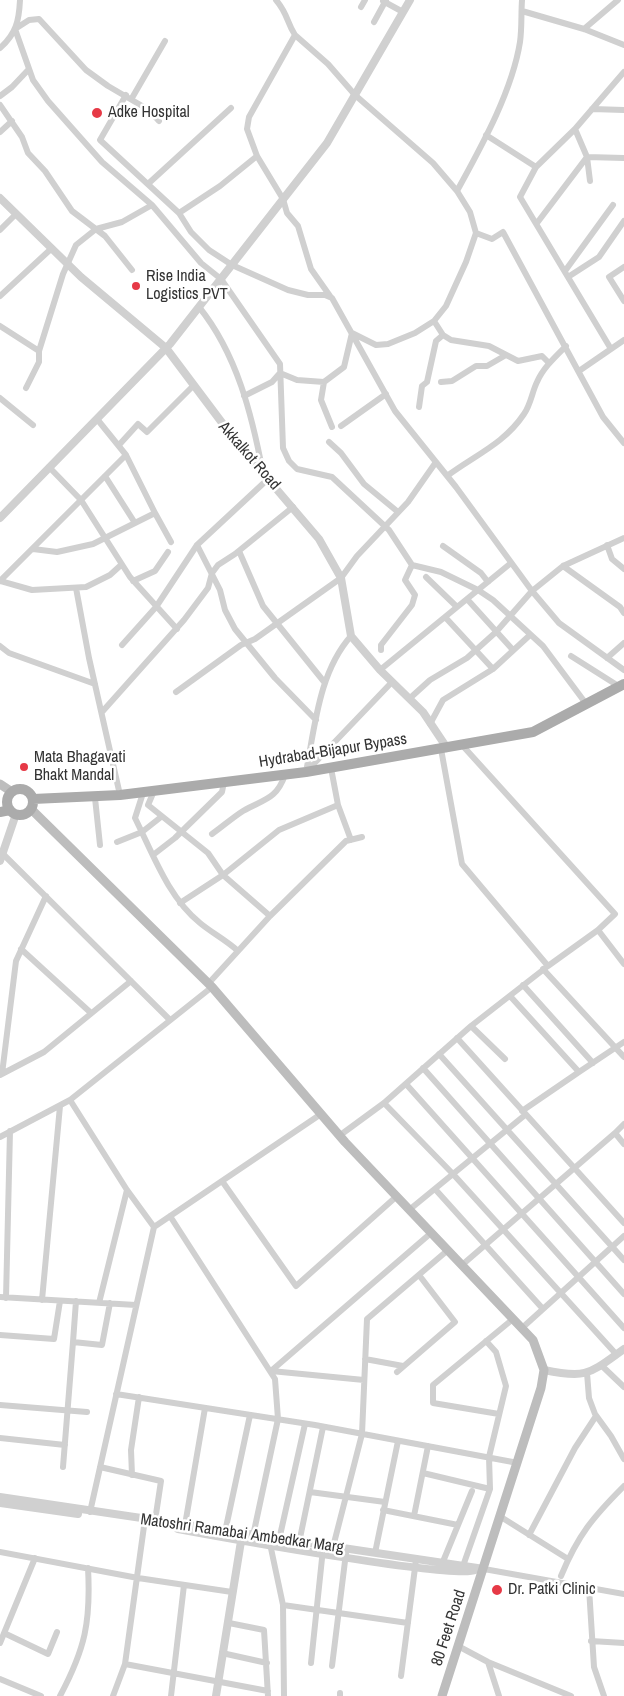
<!DOCTYPE html>
<style>
body{margin:0}
canvas{display:block;background:#fff}
</style>
<canvas width="624" height="1696"></canvas>
<script>
const c = document.querySelector('canvas').getContext('2d');
c.lineJoin = 'round';
function stroke(path, color, width, dash) { c.strokeStyle = color; c.lineWidth = width; c.lineCap = dash ? 'butt' : 'round'; c.setLineDash(dash || []); c.stroke(path); }
function label(font, color, halo, rows, align = 'center') {
  c.font = font + ' "Archivo Narrow",sans-serif'; c.lineWidth = 5; c.setLineDash([]); c.textBaseline = 'middle'; c.strokeStyle = halo; c.fillStyle = color; for (const [text, x, y, turn = 0] of rows) {
    c.save(); c.translate(x, y); c.rotate((+turn || 0) * Math.PI / 180); c.textAlign = isNaN(turn) ? turn : align; if (halo) c.strokeText(text, 0, 0); c.fillText(text, 0, 0); c.restore();
  }
}
stroke(new Path2D(`
 M276 0C288 14 286 21 295 35L249 117 247 129 257 156 283 199 287 213 298 226 311 269 330 296
 M383 1 403 12
 M361 7 365 0
 M522 11 584 29 624 45
 M374 22 386 0
 M15 29 33 80 48 101 102 162 152 205 201 263 221 279 280 364 283 448 289 461 297 469 332 477 389 530 412 565 441 572 478 590 493 600 543 646 587 705
 M15 29 29 20 39 19 86 70 108 86 149 110 159 121
 M584 29 618 0
 M0 48C16 34 19 21 20 0
 M126 95 100 140 179 213 191 232 209 250 232 265 288 290 308 295H325L332 298 395 411 456 487 532 591 559 623 624 670
 M0 96 12 87 29 69
 M132 98 165 41
 M0 105 22 137 28 153 45 171 72 211 105 236 132 270
 M592 109 624 110
 M575 129 536 167 520 197 611 349
 M0 132 12 121
 M486 135 536 167
 M590 181 587 157 575 129 624 72
 M149 183 231 108
 M457 191C481 147 512 92 520 42 522 28 521 14 522 0
 M179 213 220 186 257 156
 M537 223 587 157 624 158
 M0 230 16 214
 M476 233 492 239 503 232 603 417 624 443
 M624 267 609 277 624 301
 M565 271 613 205
 M568 277 599 257 624 221
 M0 296 52 248
 M199 307C237 354 252 415 263 473
 M434 321 443 335 451 340 489 346 518 361 542 356 549 363
 M0 326 39 351
 M579 371 624 340
 M324 382 321 400 332 427
 M441 382 452 381 476 366H487L506 355
 M26 388 39 362V351L63 274 76 245 96 229 122 222 152 205
 M244 396 272 382 280 373 297 380 324 382 344 367 352 333 376 345 388 344 415 333 434 321 446 306 466 262 476 233 470 212 457 191 433 163 355 95 328 64 295 35
 M0 398 33 425
 M419 407 422 386 427 382 436 341 443 335
 M341 426 386 394
 M329 442 341 453 364 484 398 512
 M119 445 138 424 147 432 193 386
 M49 467 81 500 130 577 177 629
 M105 476 135 523
 M447 476C475 455 504 444 524 414 531 404 532 392 537 382 543 368 555 357 566 346
 M155 513 171 542
 M197 545 220 590 225 610 235 629 275 678 316 720
 M607 545 612 559 624 569
 M443 546 481 573 488 582
 M33 549 57 552 93 544 155 513 126 455
 M239 551 263 606 325 683
 M563 566 620 607 624 613
 M426 577 457 607
 M0 581 126 455 97 419
 M0 581 32 590 86 587 110 575 121 565
 M133 581 155 571 168 552
 M76 588 89 658 120 795
 M467 599 513 650
 M445 617 493 669
 M122 645 156 607 197 545 268 479
 M0 646 9 653 95 684
 M381 650V645L412 605 415 595 405 580 412 565
 M571 656 620 687
 M607 658 624 643
 M380 670 511 563
 M176 692 241 645 255 639 341 578 357 556 408 502 436 462
 M409 699 430 680 467 658 496 632 532 591 563 566 624 538
 M102 712 184 620 208 588 212 573 218 565 235 554 293 507
 M430 724 443 700 493 669 530 635
 M441 749 462 864 548 966
 M331 768 338 805 351 840
 M307 771 392 682
 M306 772C315 726 319 672 351 636
 M154 791 148 805 208 853 223 875 270 916
 M143 793 135 818C153 854 168 897 200 923 212 933 226 940 238 951
 M95 798 100 845
 M212 834C222 827 232 818 243 811 264 799 276 800 285 775
 M117 842 142 832 161 817
 M3 854 170 1020
 M153 855 175 838 222 792 224 782
 M180 903 223 875 279 830 338 805
 M598 930 624 964
 M21 949 91 1013
 M543 969 624 1057
 M208 984 270 916 346 841 362 837
 M523 985 593 1063
 M510 996 579 1072 624 1042
 M471 1026 505 1059
 M457 1038 624 1223
 M439 1054 624 1260
 M423 1068 624 1294
 M2 1074 16 961 46 896
 M0 1075 44 1052 131 981
 M406 1084 624 1328
 M70 1100 127 1190 154 1227
 M384 1103 453 1174 616 1354
 M522 1111 579 1072
 M615 1133 624 1124
 M339 1136 384 1103 471 1026 548 966 598 930 615 914 462 745
 M0 1137 70 1100 212 987
 M222 1181 296 1286 397 1196
 M435 1189 543 1309
 M409 1210 525 1115
 M170 1216 275 1379 278 1419 253 1536
 M462 1265 615 1133 624 1144
 M0 1297 136 1305
 M6 1298 10 1131
 M42 1300 60 1106
 M76 1301 73 1342 102 1345 110 1303
 M99 1303 127 1190
 M522 1328 624 1236
 M0 1335 54 1339 60 1301
 M365 1359 403 1366
 M601 1365 624 1387
 M271 1371 431 1233
 M271 1371 364 1380
 M397 1372 455 1322 419 1275
 M587 1373 589 1398 595 1414 611 1436 624 1459
 M116 1394 315 1425 518 1463
 M0 1405 87 1412
 M499 1414 433 1403V1385L513 1319
 M0 1438 65 1445
 M63 1467 73 1342
 M100 1467 161 1481 155 1521
 M423 1473 490 1489
 M132 1475 131 1450 139 1397
 M310 1492 385 1502
 M383 1510 458 1525
 M90 1512 154 1227 321 1114
 M414 1516 428 1446
 M501 1517 568 1559
 M185 1525 205 1408
 M225 1532 250 1415
 M529 1535 575 1448 596 1416
 M269 1539 283 1605 284 1696
 M279 1540 305 1424
 M299 1543 323 1427
 M333 1547 362 1434 367 1319 448 1250
 M0 1552 138 1578 232 1592
 M375 1553 398 1441
 M442 1564 472 1491
 M463 1566 490 1489 489 1457 506 1386 496 1352 486 1341
 M484 1569 624 1594
 M561 1576C578 1535 593 1517 624 1486
 M589 1588 594 1667 604 1696
 M283 1605 408 1623
 M229 1623 264 1630 268 1696
 M4 1633 48 1654 57 1632
 M591 1641 624 1643
 M0 1643 35 1558
 M458 1646 488 1662 571 1696
 M222 1653 267 1663
 M488 1662 499 1696
 M311 1663 323 1549
 M125 1664 268 1691
 M332 1666 346 1553
 M401 1676 416 1560
 M0 1679 41 1696
 M60 1696C85 1649 91 1622 88 1568
 M113 1696 125 1664 145 1519
 M171 1696 184 1585
 M340 1696V1693`), '#d0d0d0', 6);
stroke(new Path2D(`
 M0 198 81 277 166 348 238 444 319 539 341 578 351 636 380 670 423 712 447 748
 M0 518 170 344 327 143 410 0
 M0 861 16 814
 M544 1370C587 1379 589 1374 624 1349
 M0 1497 484 1569
 M0 1503 78 1514
 M178 1529C216 1536 457 1580 475 1570
 M216 1696 242 1535`), '#d0d0d0', 8);
stroke(new Path2D(`
 M0 784 12 792
 M31 809 212 987 345 1142 533 1340 544 1370 541 1388 442 1696`), '#bdbdbd', 9);
stroke(new Path2D(`
 M7 802a13 13 0 1 1 26 0a13 13 0 1 1-26 0Z
 M33 799 120 795 306 772 533 732 624 684
 M0 812 10 810`), '#ababab', 10);
for (const [x, y, r, color] of [
 [97,113,6,"#e63946"],
 [136,286,5,"#e63946"],
 [24,767,5,"#e63946"],
 [497,1590,6,"#e63946"]
]) { const dot = new Path2D(); dot.arc(x, y, r, 0, 2 * Math.PI); c.fillStyle = color; c.fill(dot); stroke(dot, '#fff', 2); }
label('16px', '#333', '#fff', [
 ["Adke Hospital",108,113],
 ["Rise India",146,277],
 ["Logistics PVT",146,295],
 ["Mata Bhagavati",34,758],
 ["Bhakt Mandal",34,776],
 ["Dr. Patki Clinic",508,1590]
], 'left');
label('16px', '#333', '#fff', [
 ["Akkalkot Road",249,456,49],
 ["Hydrabad-Bijapur Bypass",333,751,-9],
 ["Matoshri Ramabai Ambedkar Marg",242,1534,8],
 ["80 Feet Road",449,1628,-72]
]);
</script>
